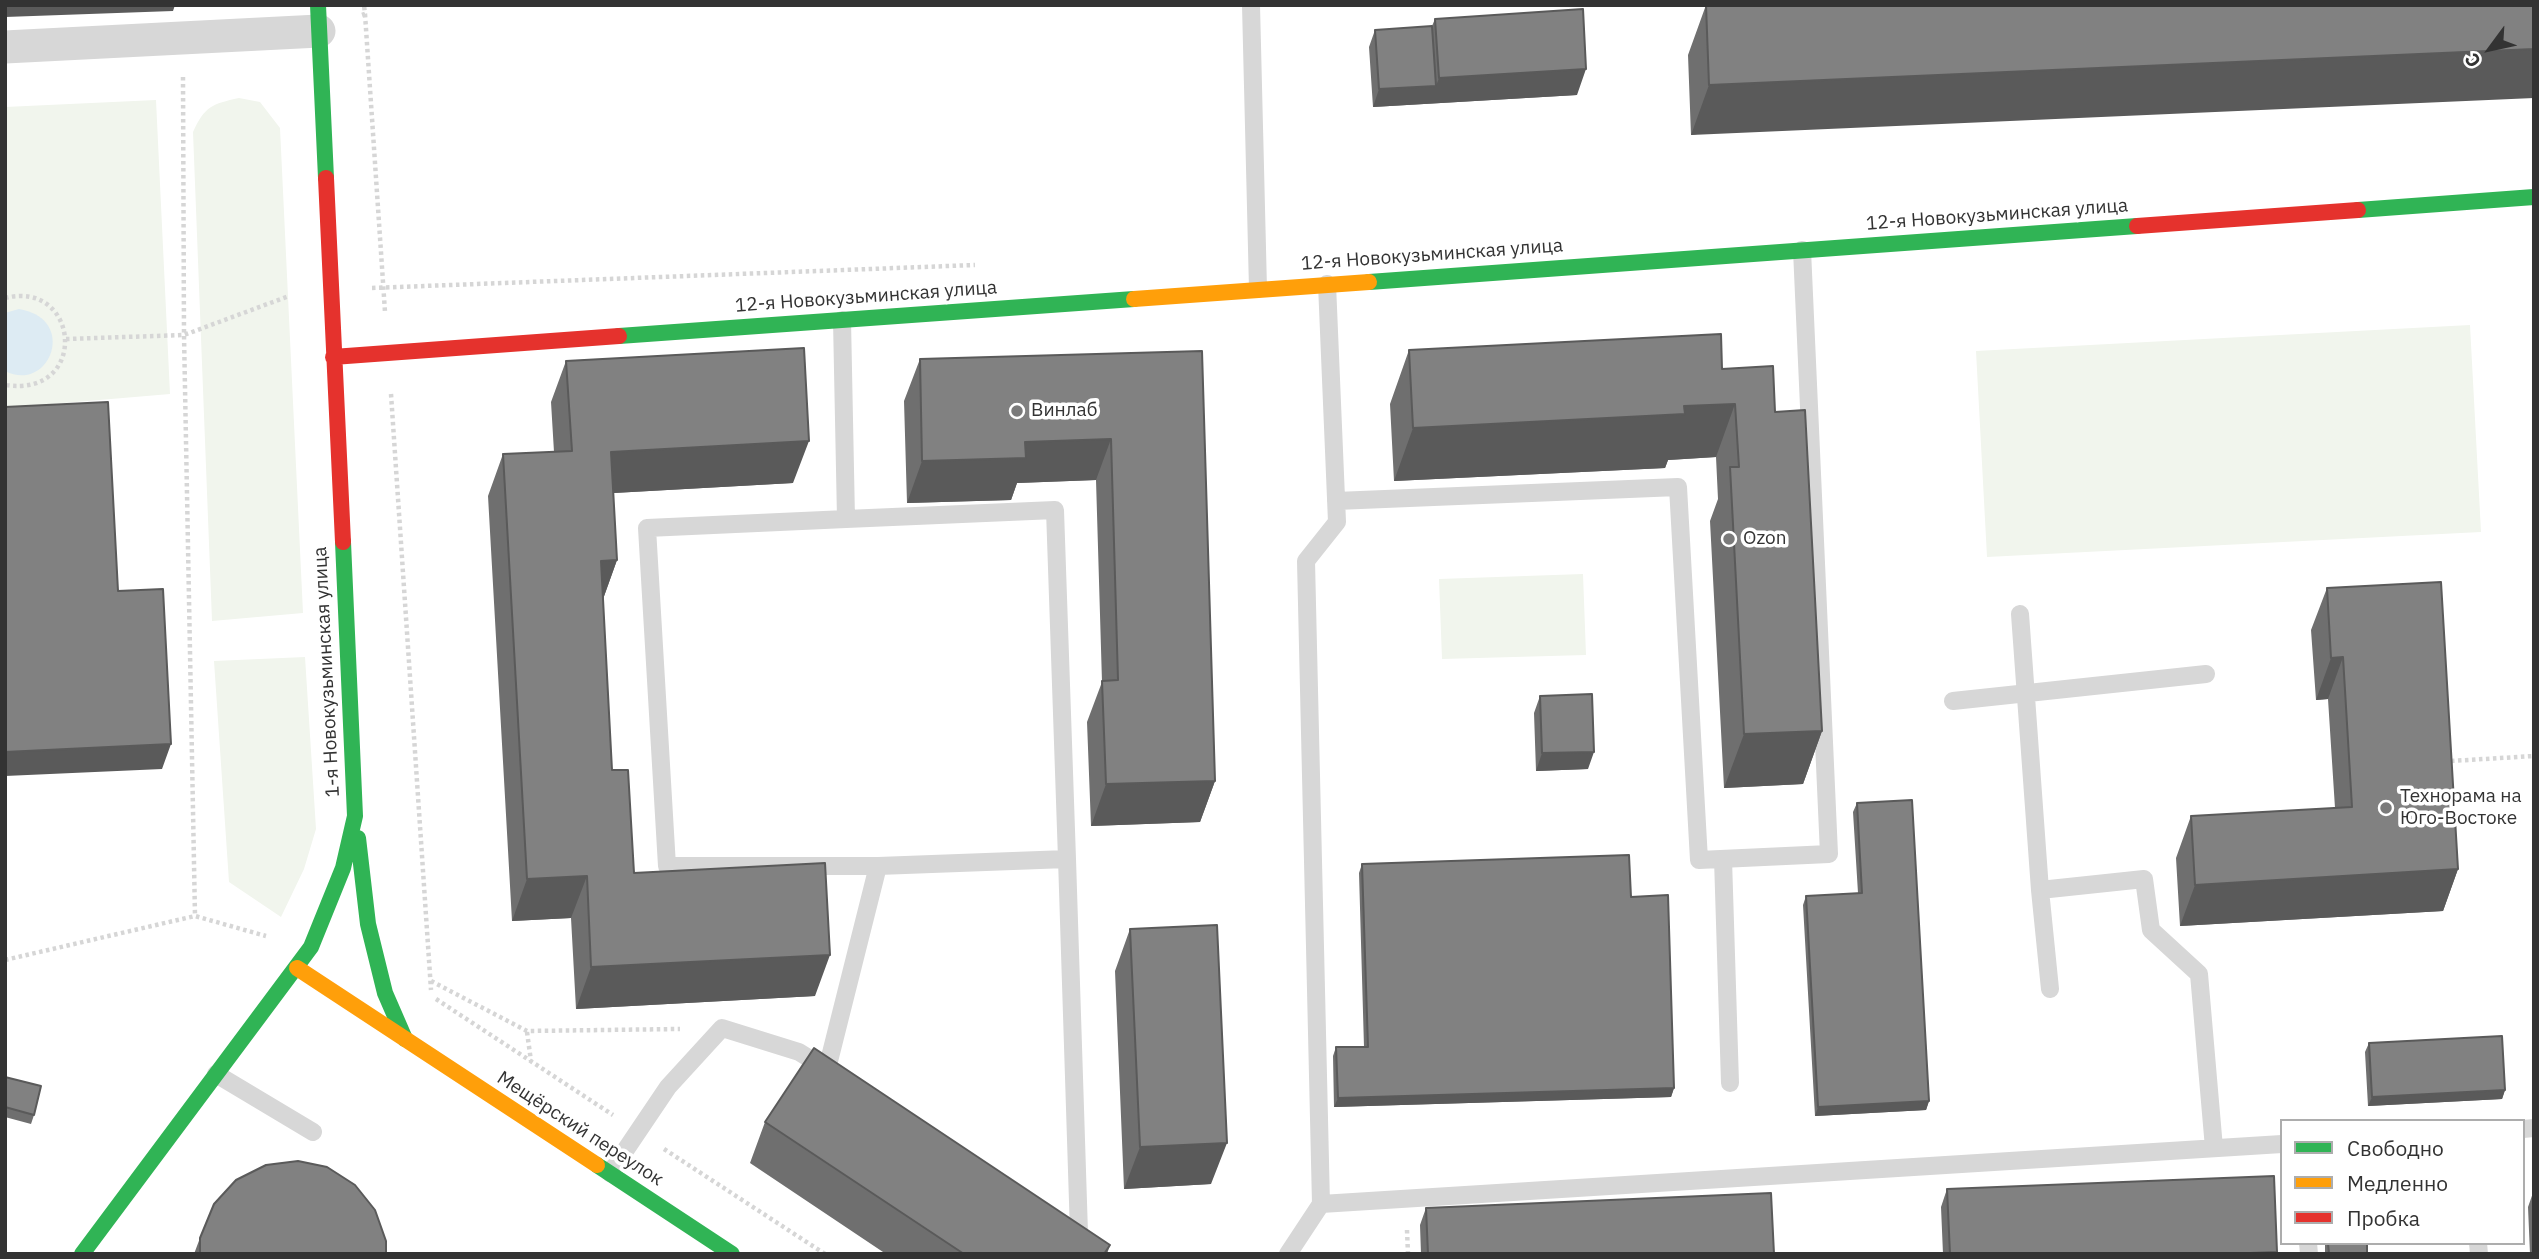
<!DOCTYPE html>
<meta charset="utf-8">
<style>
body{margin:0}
#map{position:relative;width:2539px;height:1259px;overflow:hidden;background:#fff;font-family:"IBM Plex Sans",sans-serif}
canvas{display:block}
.frame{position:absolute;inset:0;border:7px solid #333;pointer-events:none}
.legend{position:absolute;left:2280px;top:1119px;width:245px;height:126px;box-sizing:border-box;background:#fff;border:2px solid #adadad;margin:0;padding:9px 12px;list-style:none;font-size:21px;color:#333}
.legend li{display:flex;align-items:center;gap:14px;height:35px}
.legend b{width:35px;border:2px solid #adadad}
.north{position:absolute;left:2455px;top:14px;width:70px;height:70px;-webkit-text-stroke:5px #fff;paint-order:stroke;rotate:237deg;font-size:19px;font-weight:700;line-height:28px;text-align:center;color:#333}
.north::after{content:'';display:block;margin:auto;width:24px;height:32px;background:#333;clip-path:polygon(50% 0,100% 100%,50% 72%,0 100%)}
</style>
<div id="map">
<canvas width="2539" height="1259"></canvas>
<div class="frame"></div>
<ul class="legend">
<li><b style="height:9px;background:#30b455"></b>Свободно</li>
<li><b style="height:9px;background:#ff9f0a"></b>Медленно</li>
<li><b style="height:9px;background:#e5322d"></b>Пробка</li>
</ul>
<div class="north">С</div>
</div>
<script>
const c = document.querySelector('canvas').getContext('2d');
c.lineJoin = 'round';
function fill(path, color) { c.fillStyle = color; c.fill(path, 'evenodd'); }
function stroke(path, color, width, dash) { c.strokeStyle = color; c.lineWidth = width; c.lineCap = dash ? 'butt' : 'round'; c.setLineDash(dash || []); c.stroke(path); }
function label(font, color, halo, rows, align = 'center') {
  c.font = font + ' "IBM Plex Sans",sans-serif'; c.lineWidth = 7; c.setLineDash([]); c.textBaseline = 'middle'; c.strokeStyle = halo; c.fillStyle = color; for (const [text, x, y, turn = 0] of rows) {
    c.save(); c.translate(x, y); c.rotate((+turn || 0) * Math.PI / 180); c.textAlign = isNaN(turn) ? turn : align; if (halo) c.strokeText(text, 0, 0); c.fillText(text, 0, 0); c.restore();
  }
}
fill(new Path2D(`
 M239 98 260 102 280 128 303 613 212 621 193 132C205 106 212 104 239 98Z
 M156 100 170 394 5 408V107Z
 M2470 325 2481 532 1987 557 1976 351Z
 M1583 574 1586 655 1442 659 1439 579Z
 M305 657 316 829 304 869 281 917 229 882 214 661Z`), '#f1f5ed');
fill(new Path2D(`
 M19 309C79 319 49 394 5 371V313Z`), '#ddebf3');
stroke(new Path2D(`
 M365 14 385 312
 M362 15 365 14 364 5
 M183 77 184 335 195 916
 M372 288 975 265
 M5 298C80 279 90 398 5 385
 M66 339 184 335 289 296
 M391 394 431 990
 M2451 761 2534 756
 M5 960 195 916 266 936
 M431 981 527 1031 680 1029
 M436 999 613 1115
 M527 1032 531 1061
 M664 1149 825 1254
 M1407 1230 1408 1254`), '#d6d6d6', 4.5, [3.5, 3.5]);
stroke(new Path2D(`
 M1251 5 1258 289
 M842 320 846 519 647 528 667 866H878L1067 859 1055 510 846 519
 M1336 501 1678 487 1699 860 1829 854 1802 250
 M2020 614 2040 890
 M1953 701 2206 674
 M1067 859 1079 1233
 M1723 859 1730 1083
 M2050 989 2040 890 2144 879 2151 930 2199 974 2214 1148
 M827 1069 878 866
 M216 1074 313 1132
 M2523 1129 2534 1128
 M610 1173 668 1087 722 1028 799 1052 826 1069
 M1321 1204 2282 1144
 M2308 1243 2309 1254
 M2478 1243 2479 1254
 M1288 1254 1321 1204 1306 561 1337 522 1327 284`), '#d7d7d7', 18);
stroke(new Path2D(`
 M5 47 319 31`), '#d7d7d7', 33);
stroke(new Path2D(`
 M318 5 326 178
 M2358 210 2534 197
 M1369 282 2137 226
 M619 336 1134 299
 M358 838 368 924 385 993 405 1039
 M597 1165 732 1254
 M82 1254 311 947 343 868 355 816 343 542`), '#30b455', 16);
stroke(new Path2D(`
 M1134 299 1369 282
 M297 968 597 1165`), '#ff9f0a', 16);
stroke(new Path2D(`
 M326 178 343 542
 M2137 226 2358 210
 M333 357 619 336`), '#e5322d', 16);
fill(new Path2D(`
 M1706 5H2534L1691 135 1688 55Z
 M1435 19 1577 95 1373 107 1369 47 1375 30 1432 26Z
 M1409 350 1722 369 1775 412 1822 731 1803 784 1724 788 1710 521 1718 499 1716 457 1668 460 1665 468 1394 481 1390 404Z
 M1202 351 1215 781 1200 822 1091 826 1087 722 1102 682 1096 480 1017 483 1011 500 907 503 904 401 920 359Z
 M566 361 793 483 613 493 617 560 603 599 612 770 634 873 815 996 576 1009 571 918 512 921 488 496 503 454 554 452 551 402Z
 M2327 588 2458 869 2443 911 2180 926 2176 858 2191 816 2335 808 2328 699 2316 700 2311 630Z
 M1540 696 1588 769 1536 771 1534 713Z
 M1857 803 1929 1101 1926 1110 1815 1116 1803 905 1806 896 1858 893 1853 812Z
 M1362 864 1631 897 1674 1088 1671 1097 1334 1107 1333 1056 1336 1047H1364L1359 873Z
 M1130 929 1211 1184 1124 1189 1115 971Z
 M2369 1043 2505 1090 2502 1099 2368 1106 2365 1052Z
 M5 1077 34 1115 31 1124 5 1117Z
 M765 1122 1110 1245 1107 1254H886L750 1163Z
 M1947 1189 2276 1254H1943L1941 1207Z
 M2534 1190V1254H2530L2528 1207Z
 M1426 1208 1774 1254H1421L1420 1225Z
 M200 1238 386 1254H194Z
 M2325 1243H2367V1254H2325Z`), '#6f6f6f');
fill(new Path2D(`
 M5 5H175L173 11 5 17Z
 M2534 49V98L1691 135 1709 85Z
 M1586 69 1577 95 1373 107 1379 89 1436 86 1439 78Z
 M1735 404 1716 457 1668 460 1665 468 1394 481 1413 428 1684 406Z
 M1111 439 1096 480 1017 483 1011 500 907 503 922 461 1025 442Z
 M809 441 793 483 596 494 611 452Z
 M617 560 602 602 601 561Z
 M2343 657 2328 699 2316 700 2331 658Z
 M1822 731 1803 784 1724 788 1744 734Z
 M171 744 162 769 5 776V752Z
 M1594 752 1588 769 1536 771 1542 753Z
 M1215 781 1200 822 1091 826 1106 784Z
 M2458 869 2443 911 2180 926 2195 885Z
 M587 876 571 918 512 921 527 879Z
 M830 955 815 996 576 1009 591 967Z
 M1674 1088 1671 1097 1334 1107 1338 1098Z
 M2505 1090 2502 1099 2368 1106 2372 1097Z
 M1929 1101 1926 1110 1815 1116 1818 1107Z
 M1227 1143 1211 1184 1124 1189 1140 1147Z
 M2277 1252 2276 1254H2224Z`), '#5a5a5a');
const building = new Path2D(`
 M1706 5H2534V49L1709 85Z
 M1583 9 1586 69 1439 78 1435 19Z
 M1432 26 1436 86 1379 89 1375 30Z
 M1721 334 1722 369 1773 366 1775 412 1805 410 1822 731 1744 734 1730 467H1739L1735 404 1684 406 1685 414 1413 428 1409 350Z
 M804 348 809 441 611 452 617 560 601 561 612 770H628L634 873 825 863 830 955 591 967 587 876 527 879 503 454 572 451 566 361Z
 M1202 351 1215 781 1106 784 1102 681 1118 680 1111 439 1025 442 1026 458 922 461 920 359Z
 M108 402 118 591 163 589 171 744 5 752V407Z
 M2441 582 2458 869 2195 885 2191 816 2352 807 2343 657 2331 658 2327 588Z
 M1592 694 1594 752 1542 753 1540 696Z
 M1912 800 1929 1101 1818 1107 1806 896 1862 893 1857 803Z
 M1629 855 1631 897 1668 895 1674 1088 1338 1098 1336 1047H1368L1362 864Z
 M1217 925 1227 1143 1140 1147 1130 929Z
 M2502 1036 2505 1090 2372 1097 2369 1043Z
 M814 1048 1110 1245 1104 1254H964L765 1122Z
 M5 1077 41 1086 34 1115 5 1107Z
 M298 1161 327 1167 355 1185 375 1210 386 1241V1254H200V1238L214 1204 236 1180 266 1165Z
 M2274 1176 2277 1252 2224 1254H1950L1947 1189Z
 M1771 1193 1774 1254H1428L1426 1208Z
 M2328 1243H2367V1254H2329Z`);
fill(building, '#818181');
stroke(building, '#5a5a5a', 2);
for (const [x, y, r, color] of [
 [1017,411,7,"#7a7a7a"],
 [1729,539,7,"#7a7a7a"],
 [2386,808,7,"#7a7a7a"]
]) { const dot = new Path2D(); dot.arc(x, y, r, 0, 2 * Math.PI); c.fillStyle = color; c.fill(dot); stroke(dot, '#fff', 2.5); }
label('19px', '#333', '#fff', [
 ["12-я Новокузьминская улица",1997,215,-4],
 ["12-я Новокузьминская улица",1432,255,-4],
 ["12-я Новокузьминская улица",866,297,-4],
 ["1-я Новокузьминская улица",327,672,-93],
 ["Мещёрский переулок",580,1129,33]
]);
label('19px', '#333', '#fff', [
 ["Винлаб",1031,411],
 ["Ozon",1743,539],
 ["Технорама на",2400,797],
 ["Юго-Востоке",2400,819]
], 'left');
</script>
